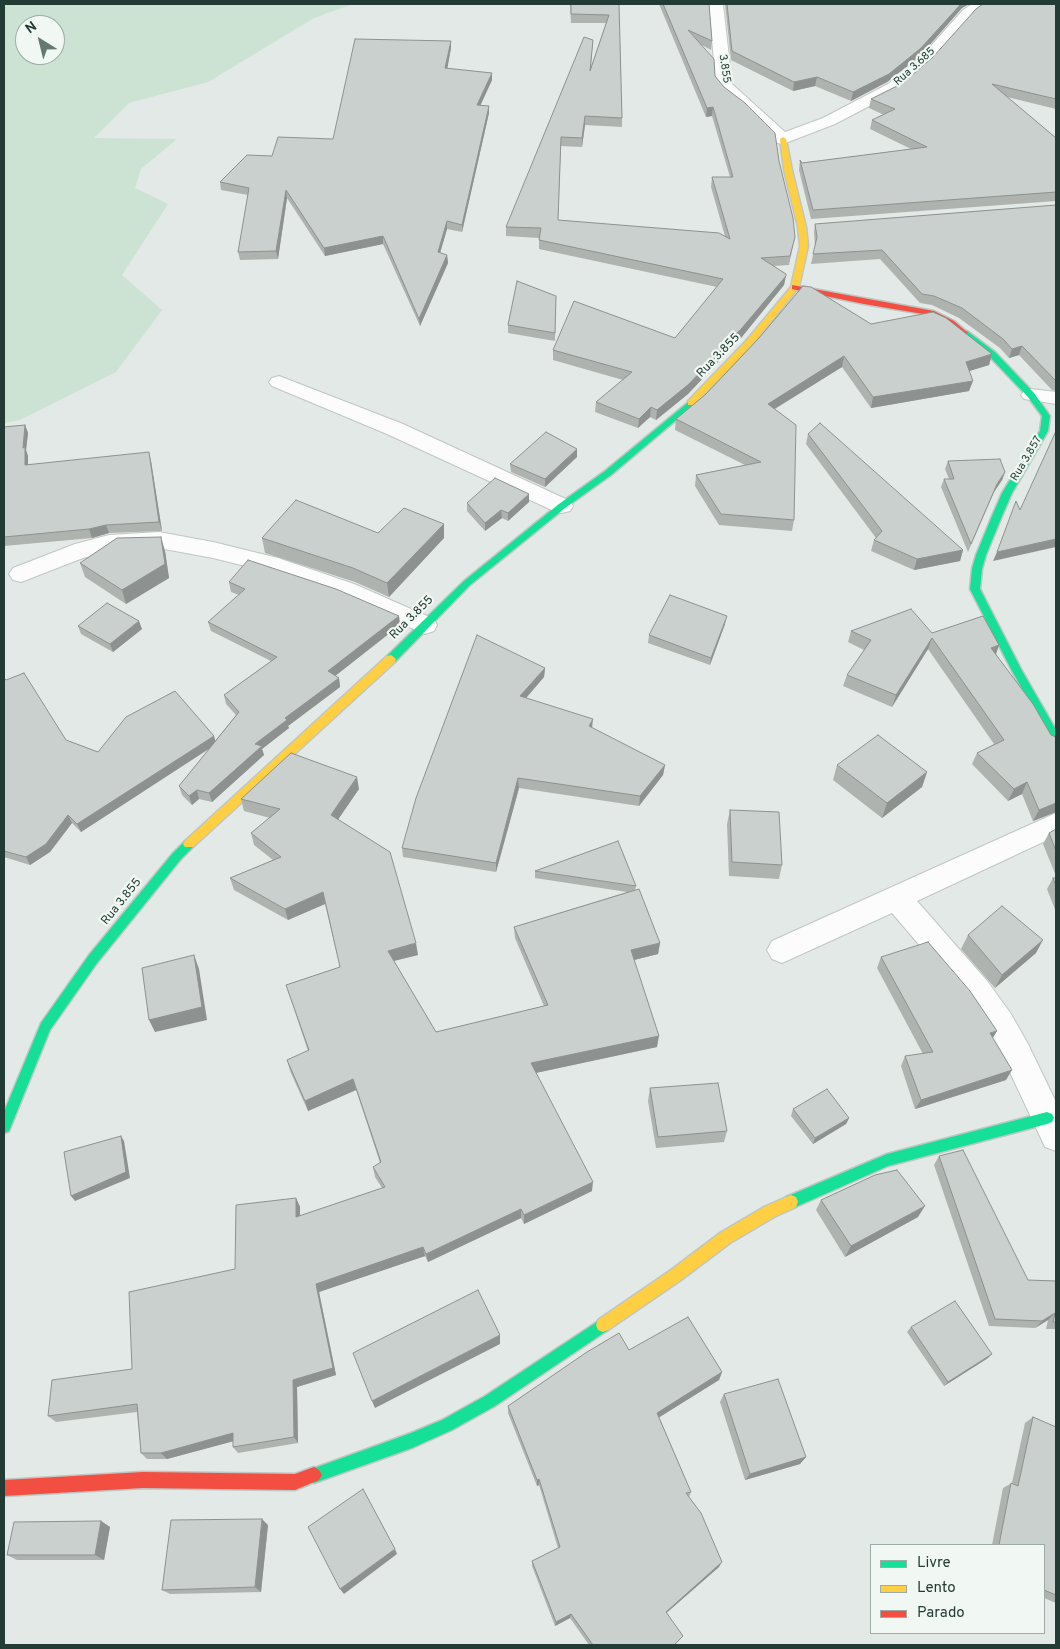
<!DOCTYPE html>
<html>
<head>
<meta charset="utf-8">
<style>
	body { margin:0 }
	#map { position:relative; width:1060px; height:1649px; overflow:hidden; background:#e3e9e6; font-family:Overpass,sans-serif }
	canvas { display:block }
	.frame { position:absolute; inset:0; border:5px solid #223b34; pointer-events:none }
	.legend { position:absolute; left:870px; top:1544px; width:175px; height:90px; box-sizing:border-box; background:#f1f8f4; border:1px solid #9eaca7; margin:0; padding:6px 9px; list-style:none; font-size:15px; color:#223b34 }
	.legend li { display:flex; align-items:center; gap:10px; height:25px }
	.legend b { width:25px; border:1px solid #9eaca7 }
	.north { position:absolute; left:15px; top:15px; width:50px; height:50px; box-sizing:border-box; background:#f1f8f4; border:1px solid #9eaca7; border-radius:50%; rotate:324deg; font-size:14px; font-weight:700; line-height:20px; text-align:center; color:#223b34 }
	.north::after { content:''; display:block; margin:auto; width:18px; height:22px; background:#667872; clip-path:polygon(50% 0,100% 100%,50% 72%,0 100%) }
</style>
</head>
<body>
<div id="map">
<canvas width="1060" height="1649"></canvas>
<div class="frame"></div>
<ul class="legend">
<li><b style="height:6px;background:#16e098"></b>Livre</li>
<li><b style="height:6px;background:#ffcf43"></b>Lento</li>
<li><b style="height:6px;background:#f24e42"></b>Parado</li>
</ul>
<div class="north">N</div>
</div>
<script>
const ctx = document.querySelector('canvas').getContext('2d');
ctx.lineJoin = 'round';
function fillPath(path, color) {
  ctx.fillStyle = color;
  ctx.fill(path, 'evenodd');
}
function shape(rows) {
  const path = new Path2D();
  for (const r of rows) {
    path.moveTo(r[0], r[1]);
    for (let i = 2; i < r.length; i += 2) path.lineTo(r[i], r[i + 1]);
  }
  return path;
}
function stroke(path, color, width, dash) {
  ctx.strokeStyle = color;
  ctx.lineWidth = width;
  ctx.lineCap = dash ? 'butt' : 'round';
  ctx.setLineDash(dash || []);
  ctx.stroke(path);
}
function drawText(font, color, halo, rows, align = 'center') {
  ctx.font = font + ' Overpass,sans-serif';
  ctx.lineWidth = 4.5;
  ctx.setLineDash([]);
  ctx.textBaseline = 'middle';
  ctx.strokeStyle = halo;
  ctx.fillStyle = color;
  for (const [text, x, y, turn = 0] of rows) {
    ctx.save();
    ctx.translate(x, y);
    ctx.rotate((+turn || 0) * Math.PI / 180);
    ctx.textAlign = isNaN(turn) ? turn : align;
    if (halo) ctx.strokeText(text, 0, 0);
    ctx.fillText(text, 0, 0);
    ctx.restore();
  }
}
const green = shape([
	[4,4,353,4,314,18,208,82,129,103,94,138,177,139,141,169,135,188,168,204,122,275,162,310,116,372,20,420,4,423],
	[25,25,55,25,55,55,25,55]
]);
const street = shape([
	[709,4,723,4,732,84,785,132,823,118,888,84,920,58,963,10,972,4,989,4,973,16,930,64,900,90,835,124,783,144,777,143,745,111,724,95,716,85,709,4],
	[279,376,403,424,570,501,573,506,570,511,562,513,554,511,387,434,272,386,269,382,272,378,279,376],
	[1031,389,1056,392,1056,404,1024,399,1021,395,1024,391,1031,389],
	[159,532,213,542,278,558,354,584,434,619,437,625,434,631,425,634,338,596,265,571,213,558,159,548,109,551,83,558,21,582,13,580,9,574,13,568,75,544,109,535,159,532],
	[1056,813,1056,836,917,901,988,982,1011,1014,1028,1044,1056,1102,1056,1151,1045,1147,1006,1064,989,1034,966,1000,892,913,782,963,772,959,767,950,772,941,1056,813]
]);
const fast = shape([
	[961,331,967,331,995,352,1034,393,1050,416,1048,431,1012,493,1002,516,986,555,982,569,980,589,1021,669,1056,730,1056,743,1052,742,1011,669,970,589,972,569,976,555,992,516,1002,493,1040,431,1042,416,1028,397,989,356,961,335,961,331],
	[691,400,695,403,694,405,611,475,565,508,470,585,395,662,387,662,386,659,387,656,464,581,559,504,605,471,691,400],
	[189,839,193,841,195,844,193,847,181,859,97,963,50,1030,9,1131,4,1133,4,1112,41,1023,89,955,173,853,185,841,189,839],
	[1047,1112,1052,1114,1054,1118,1052,1122,1047,1124,888,1166,791,1209,786,1207,784,1202,786,1197,887,1154,1047,1112],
	[603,1318,608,1320,610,1325,608,1330,495,1406,452,1430,412,1448,314,1483,309,1480,306,1475,309,1470,411,1433,442,1420,485,1396,603,1318]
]);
const slow = shape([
	[783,137,786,139,792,170,806,227,808,246,799,287,752,345,694,405,688,405,688,401,746,341,791,287,800,246,798,227,784,170,780,139,783,137],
	[391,655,396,659,395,662,193,847,185,847,183,844,185,841,387,656,391,655],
	[791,1195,796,1197,798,1202,796,1207,774,1217,730,1243,681,1280,608,1330,603,1332,598,1330,596,1325,598,1320,671,1270,720,1233,764,1207,791,1195]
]);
const jam = shape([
	[792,285,934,311,954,321,968,333,961,335,948,325,929,315,864,304,792,289,792,285],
	[314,1467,319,1470,322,1475,319,1480,295,1490,143,1488,4,1496,4,1480,143,1472,295,1474,314,1467]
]);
const wall = shape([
	[570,4,619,4,622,118,622,127,585,125,582,147,561,146,558,220,725,236,711,187,712,177,730,177,712,116,706,117,659,4,709,4,712,41,711,50,702,45,715,76,779,161,795,237,789,265,774,266,786,274,784,285,741,338,688,394,656,420,650,417,638,428,595,412,596,402,623,380,553,360,553,350,675,338,717,287,539,249,539,238,506,236,506,227,593,40,591,67,606,23,571,23],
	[725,4,969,4,962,8,919,57,887,82,851,101,815,86,793,91,731,60],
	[1056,4,1056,109,1007,97,1056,138,1056,201,811,219,799,170,800,160,802,163,911,149,870,129,872,120,884,115,869,108,871,99,903,83,933,57],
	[451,41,451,48,447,68,492,80,480,105,489,113,462,232,447,229,440,253,447,255,448,263,420,326,383,244,325,256,287,198,278,259,240,260,238,252,248,195,221,190,220,182,272,156,333,139],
	[1056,205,1056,391,1052,390,1019,355,1009,358,1000,348,959,318,932,305,920,303,880,259,811,264,815,246,814,233,815,224],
	[556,296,555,341,508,333,508,325],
	[871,324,992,354,989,365,969,371,969,391,871,408,842,367,775,409,794,520,792,531,719,525,695,486,696,475,745,465,675,430,676,419],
	[25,425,28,433,26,450,28,456,28,465,151,461,162,531,109,533,92,538,4,546,4,427],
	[808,434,963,550,960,561,914,570,871,551,874,540,876,538,806,444],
	[577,457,545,487,511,472,510,464],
	[948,461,1005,472,1002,480,994,492,968,552,941,487,944,479,949,479,945,469],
	[529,502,508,521,502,518,485,531,467,511,467,503],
	[444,524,444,538,389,597,355,582,265,553,262,538,378,533],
	[165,551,169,578,126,604,85,577,80,563],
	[229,582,399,616,400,625,335,676,339,678,340,687,288,726,289,728,262,749,264,755,212,802,199,799,192,805,182,795,179,786,209,749,81,832,72,823,50,852,30,865,4,857,4,678,66,740,98,752,214,736,215,741,236,715,226,704,224,695,271,661,211,631,208,622,239,595,231,592],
	[725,624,710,665,648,643,649,635],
	[78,626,142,629,113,652,81,634],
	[851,631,932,633,999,645,996,654,1051,735,1056,737,1056,812,1033,821,1022,794,1008,801,972,764,977,753,994,744,928,649,892,707,843,686,847,675,864,650,848,642],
	[545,668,544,677,526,698,592,728,665,765,663,775,639,806,519,788,496,872,403,857,402,848],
	[837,765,927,772,922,787,882,818,833,780],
	[359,789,338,819,418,955,394,961,436,1032,544,1006,515,938,514,927,627,892,535,878,535,871,636,886,635,890,660,943,658,954,634,960,657,1047,535,1073,592,1191,524,1224,521,1218,428,1262,425,1256,319,1292,336,1375,297,1387,298,1443,238,1453,233,1447,233,1441,167,1459,147,1459,141,1453,137,1412,56,1422,48,1416,132,1369,235,1269,296,1198,300,1207,300,1216,382,1188,375,1177,373,1167,380,1163,356,1090,308,1111,290,1071,287,1060,308,1051,286,985,340,967,325,904,288,920,234,890,230,878,273,860,254,845,251,833,270,818,244,811,241,799],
	[730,810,782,865,779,879,729,876,727,824],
	[1056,829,1056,876,1043,844,1049,833],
	[1053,878,1056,878,1056,912,1047,889],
	[968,935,1036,953,995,988,961,949],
	[881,957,993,1038,1006,1080,915,1109,901,1066,905,1056,923,1054,877,968],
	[650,1088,727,1131,724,1142,656,1148,648,1101],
	[793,1109,849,1118,846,1124,813,1144,791,1116],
	[939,1156,1028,1280,1056,1281,1056,1329,1046,1329,1048,1320,1035,1328,989,1326,934,1165],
	[821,1200,918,1217,845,1257,816,1210],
	[911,1327,988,1358,944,1386,907,1332],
	[629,1350,722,1372,719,1380,659,1417,691,1492,689,1497,719,1567,666,1613,683,1636,675,1645,589,1645,570,1618,555,1626,532,1566,532,1561,558,1548,539,1485,537,1486,508,1413,508,1406],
	[724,1394,806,1457,800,1464,745,1480,720,1402],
	[1033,1417,1056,1427,1056,1603,1044,1598,1044,1545,992,1545,1003,1488,1012,1483,1025,1423],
	[101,1521,110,1527,104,1560,17,1560,7,1555],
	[268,1525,261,1592,170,1594,162,1590]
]);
const shadedWall = shape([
	[961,4,969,4,962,8,919,57,887,82,851,101,853,92],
	[451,41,451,48,446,76,445,68],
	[492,73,492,80,477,113,477,105],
	[817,77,815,86,793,91,794,82],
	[489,106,489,113,462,232,462,225],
	[713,107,712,116,706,117,707,108],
	[585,116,585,125,582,147,582,138],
	[286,190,287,198,278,259,276,251],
	[447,221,447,229,438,260,438,252],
	[383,236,383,244,325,256,324,248],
	[447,255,448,263,420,326,419,319],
	[786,276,784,285,741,338,688,394,656,420,657,410],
	[1022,346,1019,355,1009,358,1012,349],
	[992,354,989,365,963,373,966,362],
	[844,356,842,367,766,414,768,404],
	[973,381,969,391,871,408,873,397],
	[651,407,650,417,638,428,639,419],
	[25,425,28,433,26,450,28,456,28,474,25,465,23,448],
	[577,449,577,457,545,487,545,479],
	[149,452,151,461,162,531,159,522],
	[1005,472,1002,480,994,492,968,552,997,484],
	[529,494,529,502,508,521,508,513],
	[501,510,502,518,485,531,485,523],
	[444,524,444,538,389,597,387,583],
	[106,525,109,533,92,538,89,529],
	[161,537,165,551,169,578,126,604,122,590],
	[1056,539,1056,547,993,561,997,552],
	[963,550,960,561,914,570,917,559],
	[399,616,400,625,330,680,328,671],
	[727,616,725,624,710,665,711,658],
	[139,621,142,629,113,652,110,644],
	[932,638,928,649,892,707,896,695],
	[999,645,995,657,991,648],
	[545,668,544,677,520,705,520,696],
	[339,678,340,687,288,726,289,728,262,749,264,755,212,802,209,793,255,744,285,718],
	[593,719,592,729,589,726],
	[214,736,216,744,81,832,77,824],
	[665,765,663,775,639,806,640,796],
	[927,772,922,787,882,818,887,803],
	[357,777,359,789,333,827,331,815],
	[518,778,519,788,496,872,496,863],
	[1027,782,1022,794,1008,801,1014,789],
	[197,790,199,799,192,805,189,796],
	[1056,803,1056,812,1033,821,1039,810],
	[68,815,72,823,50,852,30,865,26,857],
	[323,892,325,904,288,920,285,909],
	[1043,940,1036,953,995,988,1002,975],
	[416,943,418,955,389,962,388,951],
	[660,943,658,954,630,961,631,950],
	[194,955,199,969,207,1020,155,1032,149,1020],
	[997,1031,991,1041,990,1033],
	[659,1036,657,1047,531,1074,531,1063],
	[1012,1070,1006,1080,915,1109,921,1100],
	[353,1079,356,1090,308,1111,305,1101],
	[849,1118,846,1124,813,1144,815,1138],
	[121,1136,124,1141,130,1178,75,1201,71,1196],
	[593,1182,592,1191,524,1224,524,1215],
	[296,1198,300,1207,300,1226,296,1217],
	[925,1206,918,1217,845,1257,851,1246],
	[521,1209,521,1218,428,1262,426,1254],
	[423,1247,425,1256,319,1292,336,1375,297,1387,298,1443,294,1437,293,1380,316,1284],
	[1055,1313,1048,1320,1035,1328,1042,1321],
	[500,1335,500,1344,375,1408,372,1401],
	[992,1354,988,1358,944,1386,948,1382],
	[722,1372,719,1380,655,1420,657,1413],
	[233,1433,238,1440,167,1459,161,1453],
	[806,1457,800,1464,745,1480,750,1474],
	[539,1479,539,1485,537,1486,537,1480],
	[262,1519,268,1525,261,1592,255,1587],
	[101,1521,110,1527,104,1560,95,1555],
	[395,1549,397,1554,344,1594,340,1589],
	[722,1562,719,1567,663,1616,666,1612],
	[571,1614,570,1618,555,1626,556,1622]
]);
const building = shape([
	[571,4,619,4,622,118,585,116,582,138,561,137,558,220,719,233,730,239,712,177,733,177,713,107,707,108,663,4,709,4,712,41,688,30,714,59,715,76,724,87,745,103,775,133,779,161,793,218,795,237,790,256,761,258,786,274,786,276,742,328,689,384,657,410,651,407,639,419,596,402,632,372,553,350,574,301,675,338,723,279,539,240,541,228,506,227,584,37,593,40,590,71,609,15,571,14,571,4],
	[727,4,961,4,921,48,889,74,853,92,817,77,794,82,732,51,727,4],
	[983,4,1056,4,1056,99,992,84,1056,138,1056,192,813,210,800,160,802,163,927,147,872,120,895,109,871,99,903,83,933,57,976,9,983,4],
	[355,39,451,41,445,68,492,73,477,105,489,106,462,225,447,221,438,252,447,255,419,319,383,236,324,248,286,190,276,251,238,252,249,188,220,182,247,155,272,156,278,137,333,139,355,39],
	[1056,205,1056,380,1055,380,1022,346,1012,349,1003,339,962,308,934,296,922,294,882,250,813,254,817,237,815,224,1056,205],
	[517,281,556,296,555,333,508,325,517,281],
	[803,286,811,287,871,324,933,312,946,318,992,354,966,362,973,381,873,397,844,356,768,404,796,425,794,520,721,514,696,475,761,462,676,419,706,394,759,338,803,286],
	[820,423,963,550,917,559,874,540,882,531,808,434,820,423],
	[25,425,23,448,25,447,25,465,149,452,159,522,106,525,89,529,4,537,4,427,25,425],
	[1056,431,1056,539,997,552,1016,501,1020,510,1056,431],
	[546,432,577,449,545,479,510,464,546,432],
	[1000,459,1005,472,997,484,971,544,944,479,954,479,948,461,1000,459],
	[495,478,529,494,508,513,501,510,485,523,467,503,495,478],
	[296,500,378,533,404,508,444,524,387,583,353,568,262,538,296,500],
	[161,537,165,564,122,590,80,563,117,538,161,537],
	[248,560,336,589,399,616,328,671,339,678,285,718,287,720,255,744,262,746,209,793,197,790,189,796,179,786,239,712,224,695,277,657,208,622,245,589,229,582,248,560],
	[670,595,727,616,711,658,649,635,670,595],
	[107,603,139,621,110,644,78,626,107,603],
	[911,609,932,633,983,616,999,645,991,648,1033,704,1051,735,1056,737,1056,803,1039,810,1027,782,1014,789,977,753,1004,740,932,638,896,695,847,675,871,640,851,631,911,609],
	[477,635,545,668,520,696,593,719,589,726,665,765,640,796,518,778,496,863,402,848,416,798,477,635],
	[24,673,66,740,98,752,126,717,175,691,214,736,77,824,68,815,46,844,26,857,4,851,4,678,6,680,24,673],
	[878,735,927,772,887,803,837,765,878,735],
	[291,753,357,777,331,815,390,852,416,943,388,951,436,1032,548,1005,514,927,639,889,660,943,631,950,659,1036,531,1063,593,1182,524,1215,521,1209,426,1254,423,1247,316,1284,333,1368,293,1380,294,1437,233,1447,233,1433,161,1453,141,1453,137,1404,48,1416,52,1380,132,1369,129,1292,235,1269,236,1205,296,1198,296,1217,385,1187,373,1167,381,1162,353,1079,305,1101,287,1060,309,1050,286,985,340,967,323,892,285,909,230,878,281,857,251,833,280,809,241,799,291,753],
	[730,810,779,812,782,865,732,862,730,810],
	[1056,829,1056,851,1049,833,1056,829],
	[618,841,636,886,535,871,618,841],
	[1053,878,1056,878,1056,886,1053,878],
	[1002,906,1043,940,1002,975,968,935,1002,906],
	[928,942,970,991,993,1025,997,1031,990,1033,1012,1070,921,1100,905,1056,933,1052,881,957,928,942],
	[194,955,202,1007,149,1020,142,968,194,955],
	[718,1083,727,1131,658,1137,650,1088,718,1083],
	[827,1089,849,1118,815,1138,793,1109,827,1089],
	[121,1136,126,1172,71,1196,64,1152,121,1136],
	[963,1150,1028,1280,1056,1281,1056,1322,1053,1322,1055,1313,1042,1321,995,1319,939,1156,963,1150],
	[897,1170,925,1206,851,1246,821,1200,875,1175,897,1170],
	[478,1290,500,1335,372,1401,353,1353,478,1290],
	[955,1301,992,1354,948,1382,911,1327,955,1301],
	[688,1317,722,1372,657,1413,691,1492,686,1493,701,1513,722,1562,666,1612,683,1636,674,1645,593,1645,571,1614,556,1622,532,1561,560,1547,539,1479,537,1480,508,1406,587,1352,619,1333,629,1350,688,1317],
	[778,1379,806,1457,750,1474,724,1394,778,1379],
	[1033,1417,1056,1427,1056,1595,1044,1590,1044,1545,999,1545,1011,1483,1018,1486,1033,1417],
	[363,1489,395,1549,340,1589,308,1527,363,1489],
	[262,1519,255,1587,162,1590,171,1520,262,1519],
	[101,1521,95,1555,7,1555,14,1522,101,1521]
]);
const farStreetnames = [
	["Rua 3.685",915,67,-42],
	["3.855",724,69,81],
	["Rua 3.857",1027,459,-59]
];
const streetNames = [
	["Rua 3.855",719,356,-46],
	["Rua 3.855",412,618,-45],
	["Rua 3.855",122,902,-51]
];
fillPath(green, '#cce2d3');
stroke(street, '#c0c6c3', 2);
stroke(fast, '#bfc6c3', 3);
stroke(slow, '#bfc6c3', 3);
stroke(jam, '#bfc6c3', 3);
fillPath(street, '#fbfcfb');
fillPath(fast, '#16e098');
fillPath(slow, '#ffcf43');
fillPath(jam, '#f24e42');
fillPath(wall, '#aeb3b0');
fillPath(shadedWall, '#8d9290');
fillPath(building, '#cad0cd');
stroke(building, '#8d9290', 1);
drawText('11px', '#223b34', '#f1f8f4', farStreetnames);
drawText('12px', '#223b34', '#f1f8f4', streetNames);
</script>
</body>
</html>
